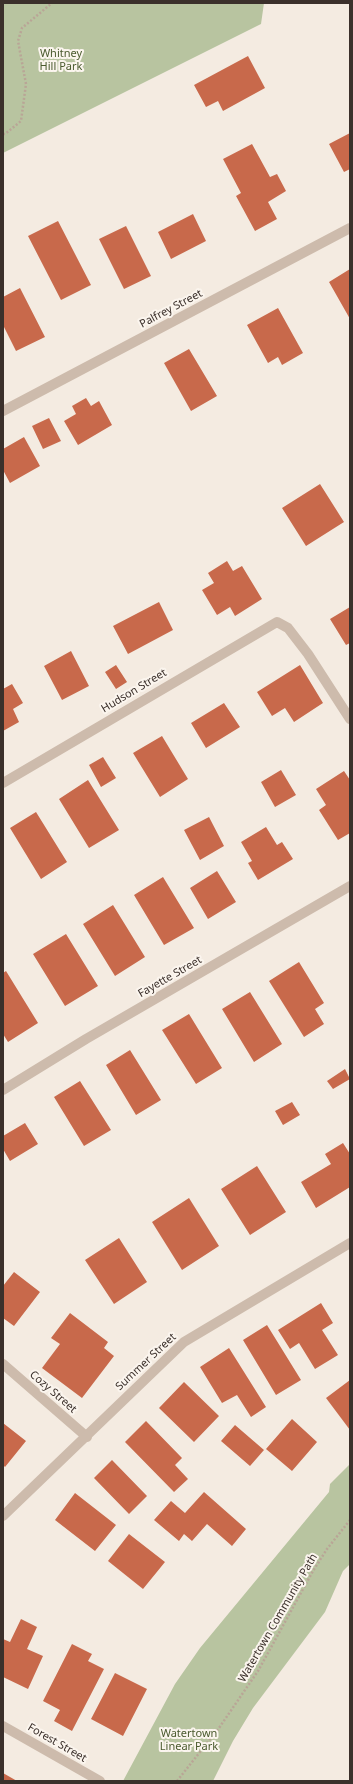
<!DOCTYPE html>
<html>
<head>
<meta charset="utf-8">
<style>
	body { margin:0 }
	#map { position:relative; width:353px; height:1784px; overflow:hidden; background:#f4ebe1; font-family:"Noto Sans",sans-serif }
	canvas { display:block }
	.frame { position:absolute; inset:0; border:4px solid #3b302b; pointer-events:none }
</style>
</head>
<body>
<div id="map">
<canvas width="353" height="1784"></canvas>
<div class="frame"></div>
</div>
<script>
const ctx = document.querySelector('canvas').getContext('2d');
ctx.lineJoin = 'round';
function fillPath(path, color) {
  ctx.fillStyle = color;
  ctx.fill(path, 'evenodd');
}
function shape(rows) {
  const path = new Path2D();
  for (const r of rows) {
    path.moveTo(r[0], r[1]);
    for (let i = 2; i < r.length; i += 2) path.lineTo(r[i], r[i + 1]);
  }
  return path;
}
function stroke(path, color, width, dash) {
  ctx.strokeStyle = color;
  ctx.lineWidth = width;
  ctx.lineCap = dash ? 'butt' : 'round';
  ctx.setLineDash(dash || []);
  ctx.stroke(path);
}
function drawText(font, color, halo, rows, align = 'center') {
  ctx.font = font + ' "Noto Sans",sans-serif';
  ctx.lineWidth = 4;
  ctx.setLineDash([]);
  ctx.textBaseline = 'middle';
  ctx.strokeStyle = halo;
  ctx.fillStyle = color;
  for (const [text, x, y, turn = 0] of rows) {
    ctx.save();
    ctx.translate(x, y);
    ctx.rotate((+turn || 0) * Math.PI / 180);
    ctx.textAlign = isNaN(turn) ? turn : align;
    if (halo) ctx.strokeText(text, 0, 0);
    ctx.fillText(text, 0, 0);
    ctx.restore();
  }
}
const green = shape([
	[3,3,264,3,261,24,3,153],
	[350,1464,350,1564,343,1571,325,1612,253,1708,233,1741,213,1781,123,1781,175,1684,200,1648,329,1492,330,1484]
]);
const building = shape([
	[248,56,265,88,223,111,218,101,206,107,194,85],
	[350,133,350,169,344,172,329,144],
	[252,144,270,177,277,174,286,191,268,202,277,219,255,231,236,196,241,193,223,159],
	[193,214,206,241,171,259,158,232],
	[58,221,91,285,61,300,28,236],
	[126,226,151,276,124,289,99,239],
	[350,269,350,319,329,282],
	[20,288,45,337,16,351,3,325,3,297],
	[278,308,303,353,282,365,278,357,268,363,247,325],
	[189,349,217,396,191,411,164,363],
	[86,398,91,406,99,401,112,425,78,445,64,421,76,414,72,406],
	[49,418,61,441,43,449,32,426],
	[24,437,40,466,10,483,3,470,3,449],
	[320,484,344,522,306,546,282,508],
	[227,561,233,571,242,566,262,599,235,616,230,607,217,615,202,590,214,583,208,573],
	[159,602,173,630,128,654,113,626],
	[350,607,350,643,346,645,330,619],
	[71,651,89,686,62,700,44,666],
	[116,665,127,682,116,689,105,672],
	[300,665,323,703,294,722,285,708,272,716,257,692],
	[12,684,23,703,13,709,19,722,3,731,3,689],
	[224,703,240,727,206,748,191,723],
	[162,736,188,779,160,797,133,753],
	[103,757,116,778,101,787,89,765],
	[281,770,296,795,275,807,261,782],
	[344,771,350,780,350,833,338,840,319,810,326,805,316,789],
	[88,780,119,830,89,848,59,799],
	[36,812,67,862,41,879,10,828],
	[209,817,224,846,200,860,184,830],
	[266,827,277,845,282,842,293,859,258,880,248,863,252,861,241,842],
	[217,871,236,902,208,919,190,888],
	[163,877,194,928,164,945,134,895],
	[113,905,145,957,115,976,83,924],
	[66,934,98,986,65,1006,33,954],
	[299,962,324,1003,315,1009,324,1024,304,1037,269,981],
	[6,971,38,1023,8,1042,3,1034,3,973],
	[250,992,282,1044,254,1062,222,1009],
	[189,1014,222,1068,196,1084,162,1030],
	[130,1050,161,1100,136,1115,106,1065],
	[345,1069,350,1079,333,1089,327,1081],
	[80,1081,111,1130,84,1146,54,1097],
	[292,1102,300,1115,283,1125,275,1111],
	[25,1123,38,1144,10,1161,3,1149,3,1136],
	[343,1143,350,1154,350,1187,316,1208,301,1182,331,1164,325,1154],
	[257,1166,286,1212,250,1235,221,1189],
	[189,1198,219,1246,182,1270,152,1222],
	[119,1238,147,1282,114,1304,85,1260],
	[14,1272,40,1292,14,1326,3,1318,3,1286],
	[321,1303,333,1323,322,1330,338,1355,315,1369,299,1343,290,1349,278,1330],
	[70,1313,108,1342,104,1348,114,1356,82,1398,42,1368,60,1344,51,1338],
	[267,1325,301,1380,276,1395,243,1340],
	[229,1348,266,1407,251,1417,237,1395,222,1403,200,1367],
	[350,1380,350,1430,326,1398],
	[184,1382,219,1416,194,1442,159,1408],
	[292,1419,317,1442,292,1471,266,1449],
	[146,1421,182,1458,175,1465,188,1479,174,1492,125,1442],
	[3,1423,26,1441,5,1467,3,1465],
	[235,1425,264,1450,250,1466,221,1441],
	[112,1460,147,1496,129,1514,94,1478],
	[204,1492,246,1529,232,1546,207,1524,192,1541,184,1534,179,1541,154,1520,171,1501,185,1513],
	[75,1493,116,1525,95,1551,55,1520],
	[129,1534,165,1562,143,1589,108,1561],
	[21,1619,37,1627,27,1649,43,1656,28,1689,3,1677,3,1639,10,1642],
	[72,1644,92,1654,88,1661,104,1669,72,1731,54,1721,60,1710,43,1701],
	[115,1673,147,1689,123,1736,91,1719],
	[3,1773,17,1781,3,1781]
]);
const path = shape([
	[3,134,5,134,21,121,26,84,18,41,22,28,52,3],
	[177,1781,219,1728,258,1671,313,1571,327,1549,350,1520]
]);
const minor = shape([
	[3,411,350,228],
	[3,783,277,622,288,628,308,654,350,719],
	[3,1090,86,1039,350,886],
	[3,1364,87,1437],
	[3,1726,100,1781]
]);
const tertiary = shape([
	[3,1516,184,1342,350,1243]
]);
const parkNames = [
	["Whitney",61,54],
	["Hill Park",61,67],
	["Watertown",189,1734],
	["Linear Park",189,1747]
];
const streetNames = [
	["Palfrey Street",171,309,-28],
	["Hudson Street",134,691,-31],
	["Fayette Street",170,977,-30],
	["Summer Street",146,1362,-43],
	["Cozy Street",53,1392,41],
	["Watertown Community Path",278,1618,-60],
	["Forest Street",57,1743,30]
];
fillPath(green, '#b8c4a0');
fillPath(building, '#c8694b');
stroke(path, '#b9a596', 2.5, [2, 2]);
stroke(minor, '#cdbbac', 10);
stroke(tertiary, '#cdbbac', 10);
drawText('11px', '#4a5a2e', '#fbf5ee', parkNames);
drawText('11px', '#3b302b', '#fbf5ee', streetNames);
</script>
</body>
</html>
